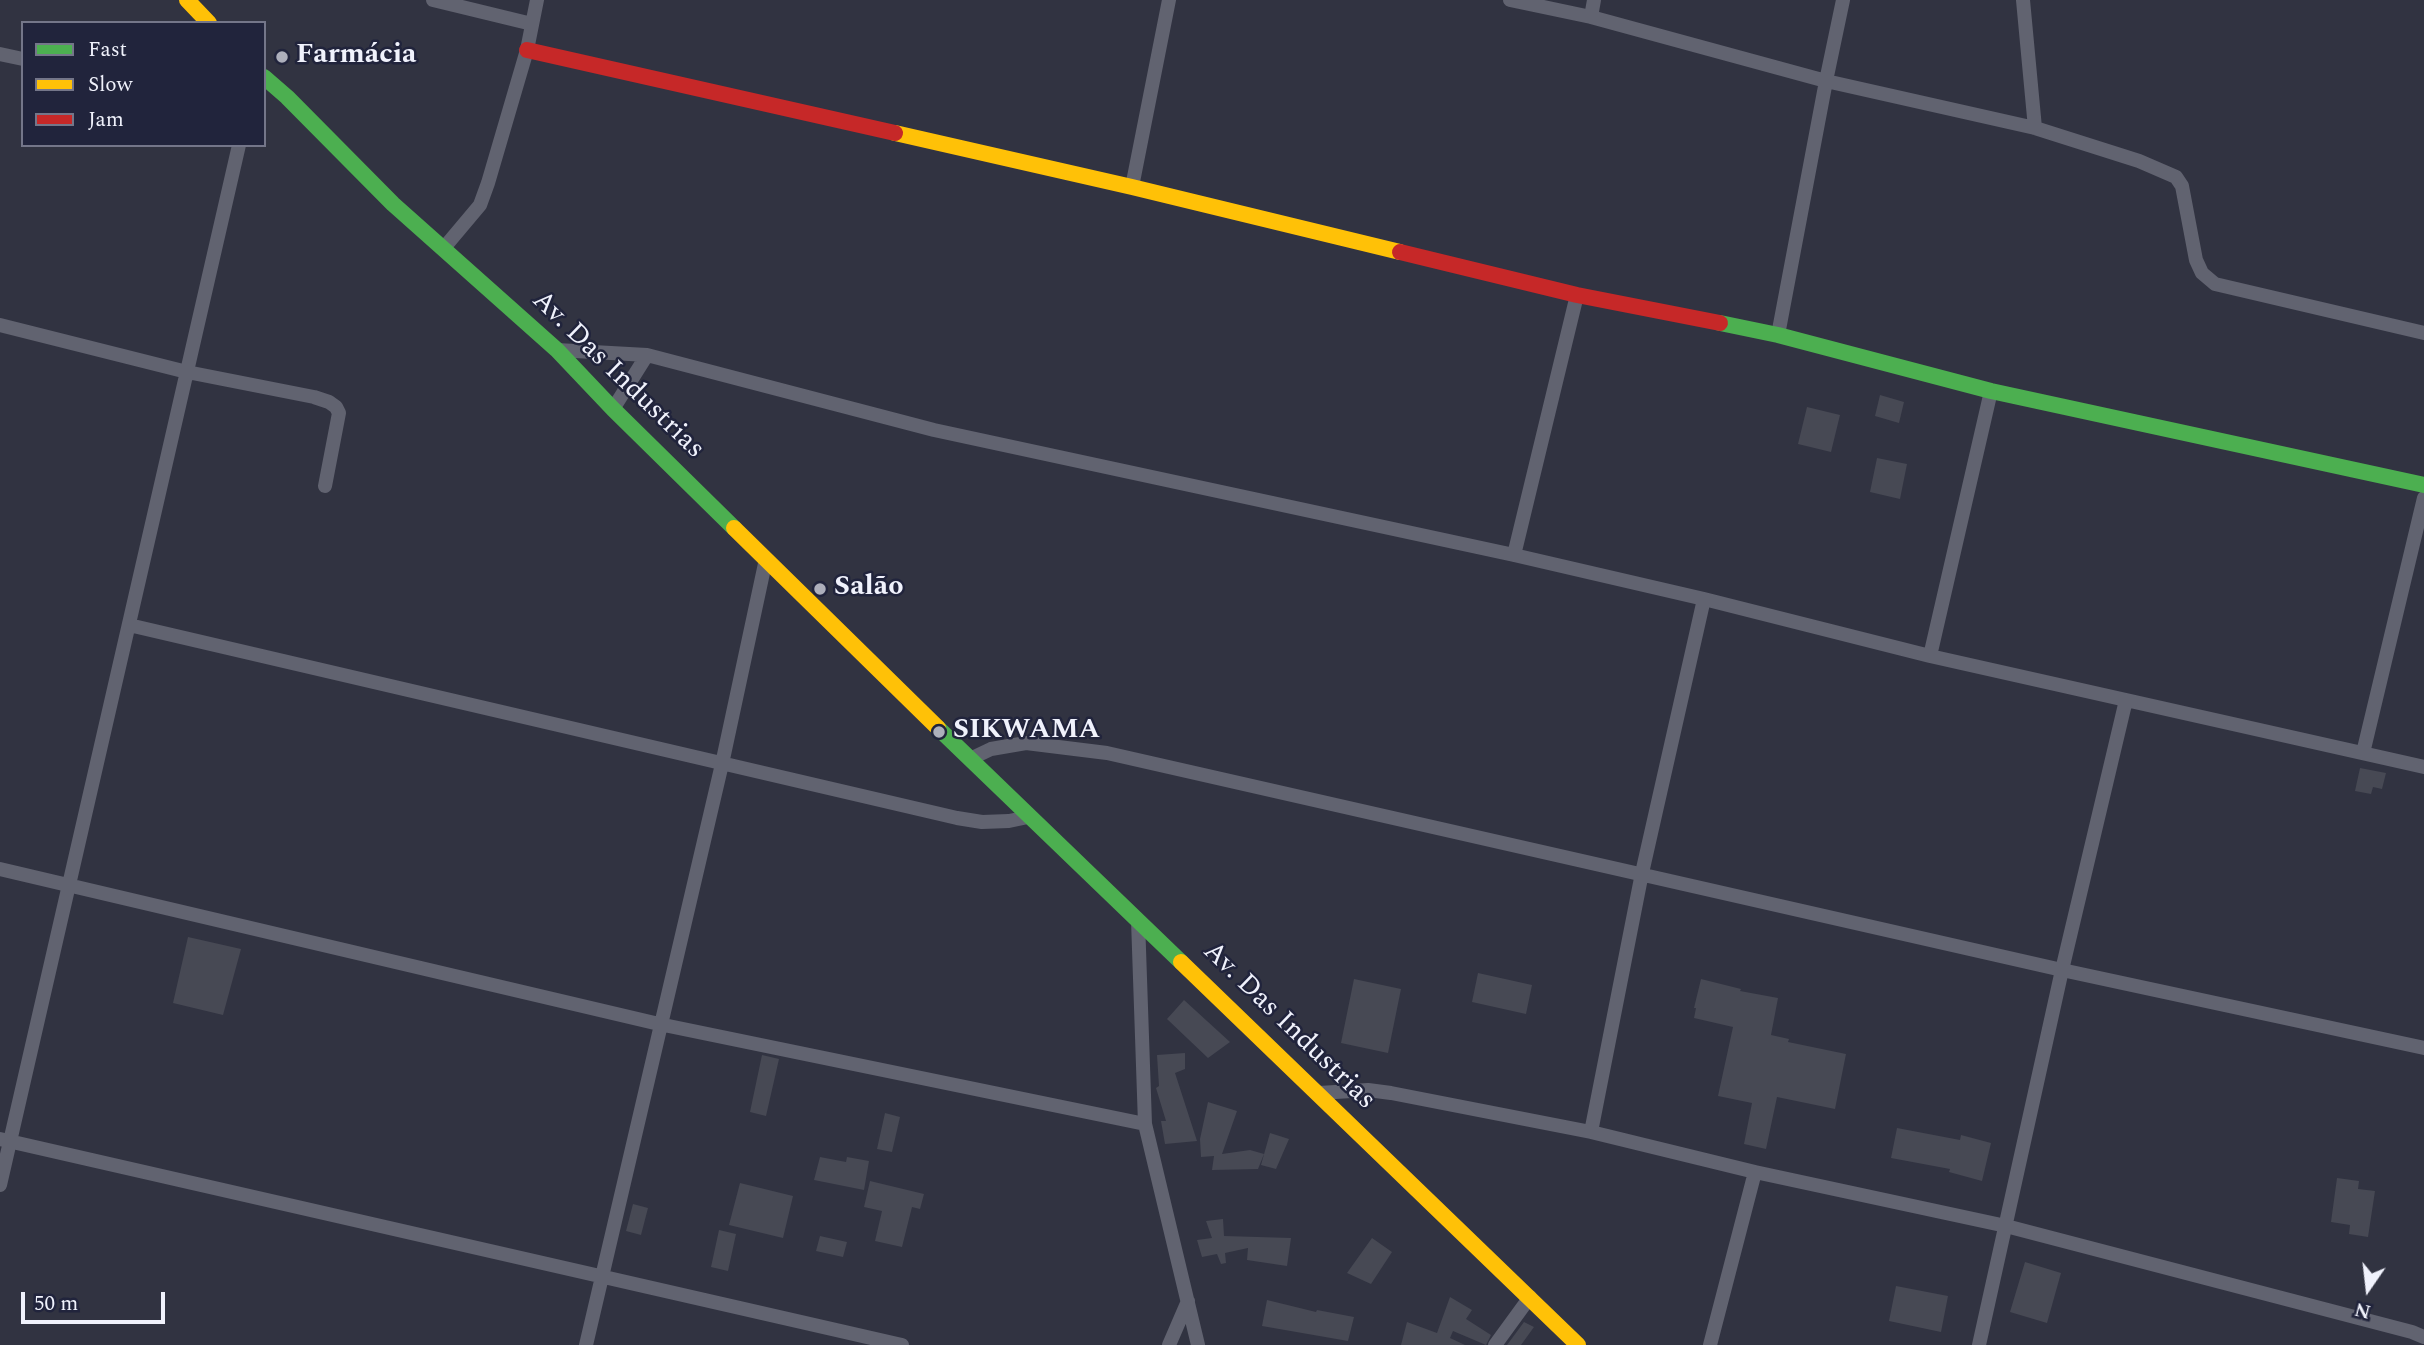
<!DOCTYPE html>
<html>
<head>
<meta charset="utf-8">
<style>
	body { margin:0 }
	#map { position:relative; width:2424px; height:1345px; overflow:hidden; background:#313341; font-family:Spectral,serif }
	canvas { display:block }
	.legend { position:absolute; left:21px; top:21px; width:245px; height:126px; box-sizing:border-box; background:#21243c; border:2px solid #747689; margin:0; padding:9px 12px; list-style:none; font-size:21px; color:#f0f2fc }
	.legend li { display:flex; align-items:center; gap:14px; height:35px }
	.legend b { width:35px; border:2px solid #747689 }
	.north { position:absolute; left:2333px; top:1254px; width:70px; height:70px; -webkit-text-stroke:5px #21243c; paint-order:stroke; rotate:194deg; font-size:19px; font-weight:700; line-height:28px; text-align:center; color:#f0f2fc }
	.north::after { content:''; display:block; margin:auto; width:24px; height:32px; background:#f0f2fc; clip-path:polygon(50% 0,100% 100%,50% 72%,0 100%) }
	.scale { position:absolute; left:21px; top:1292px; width:144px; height:32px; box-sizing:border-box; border:4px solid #f0f2fc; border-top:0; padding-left:9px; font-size:21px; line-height:24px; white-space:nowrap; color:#f0f2fc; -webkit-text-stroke:5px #21243c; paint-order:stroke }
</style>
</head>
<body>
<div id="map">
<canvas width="2424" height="1345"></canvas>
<ul class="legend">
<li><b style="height:9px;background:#4caf50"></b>Fast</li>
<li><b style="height:9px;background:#ffc107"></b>Slow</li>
<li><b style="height:9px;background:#c62828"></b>Jam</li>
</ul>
<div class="north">N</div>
<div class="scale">50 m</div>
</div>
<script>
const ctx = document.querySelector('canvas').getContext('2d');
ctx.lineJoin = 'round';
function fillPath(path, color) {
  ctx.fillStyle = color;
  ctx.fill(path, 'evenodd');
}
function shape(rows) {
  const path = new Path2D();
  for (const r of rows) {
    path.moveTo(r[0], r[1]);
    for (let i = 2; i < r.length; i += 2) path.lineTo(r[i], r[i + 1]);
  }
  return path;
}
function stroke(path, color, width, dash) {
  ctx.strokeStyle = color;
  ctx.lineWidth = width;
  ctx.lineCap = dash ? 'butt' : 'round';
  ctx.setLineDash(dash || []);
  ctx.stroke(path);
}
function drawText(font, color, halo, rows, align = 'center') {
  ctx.font = font + ' Spectral,serif';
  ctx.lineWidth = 5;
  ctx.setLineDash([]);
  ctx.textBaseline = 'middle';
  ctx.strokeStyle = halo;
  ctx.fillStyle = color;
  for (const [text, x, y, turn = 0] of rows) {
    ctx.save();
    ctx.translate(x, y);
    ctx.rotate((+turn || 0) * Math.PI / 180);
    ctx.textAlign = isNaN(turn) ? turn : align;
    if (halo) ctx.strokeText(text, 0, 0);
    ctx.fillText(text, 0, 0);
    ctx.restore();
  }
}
const building = shape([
	[1880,395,1904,402,1899,423,1875,416],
	[1807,407,1840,415,1831,452,1798,444],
	[1877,458,1907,464,1900,499,1870,492],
	[2360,768,2386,773,2382,789,2373,787,2371,794,2355,791],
	[188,937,241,949,223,1015,173,1003],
	[1478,973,1532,985,1526,1014,1472,1002],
	[1354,979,1401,989,1388,1053,1341,1043],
	[1701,979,1741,989,1740,991,1778,998,1771,1035,1789,1039,1788,1042,1846,1054,1835,1109,1777,1097,1766,1149,1744,1144,1752,1103,1718,1096,1733,1027,1694,1018,1696,1008,1694,1008],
	[1184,1000,1230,1042,1208,1058,1167,1019],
	[1185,1053,1185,1069,1175,1073,1197,1141,1165,1144,1161,1121,1166,1121,1156,1088,1159,1086,1157,1055],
	[762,1055,779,1059,766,1116,750,1112],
	[1208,1102,1237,1111,1222,1154,1250,1150,1264,1154,1258,1169,1212,1170,1214,1156,1201,1157,1200,1139],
	[885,1113,900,1117,892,1152,877,1149],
	[1897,1128,1960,1140,1961,1135,1991,1143,1982,1181,1949,1172,1950,1169,1891,1158],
	[1270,1133,1289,1139,1276,1169,1261,1165],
	[820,1157,846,1162,847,1157,869,1161,864,1190,814,1180],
	[2337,1178,2359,1181,2358,1189,2375,1191,2368,1237,2349,1234,2350,1225,2331,1222],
	[870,1181,924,1194,920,1209,912,1207,902,1247,875,1241,882,1211,864,1207],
	[740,1183,793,1196,783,1238,729,1225],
	[633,1204,648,1208,641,1235,626,1231],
	[1223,1219,1224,1236,1291,1238,1287,1266,1247,1260,1248,1248,1225,1253,1226,1263,1221,1264,1217,1254,1202,1257,1197,1240,1212,1238,1206,1221],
	[719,1230,736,1234,728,1271,711,1267],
	[820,1236,847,1242,843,1257,816,1251],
	[1372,1238,1392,1252,1371,1284,1347,1273],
	[2025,1262,2061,1273,2047,1323,2010,1312],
	[1896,1286,1948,1296,1941,1332,1889,1321],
	[1450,1297,1472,1310,1466,1319,1491,1335,1486,1345,1453,1331,1450,1338,1465,1345,1401,1345,1407,1322,1437,1333],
	[1267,1300,1316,1312,1317,1310,1354,1317,1348,1341,1262,1326],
	[1524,1322,1534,1327,1521,1345,1507,1345]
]);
const street = shape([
	[433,0,532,24],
	[1510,0,1591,17,1826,81,2035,128,2139,161,2176,177,2182,186,2196,260,2202,273,2215,284,2424,333],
	[2023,0,2035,128],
	[1591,17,1594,0],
	[0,54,23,59],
	[1132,187,1169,0],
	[443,249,480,205,488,183,527,50,537,0],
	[0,325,187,372,314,397,329,402,336,407,339,413,325,486],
	[1778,335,1826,81,1843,0],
	[557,350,647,355,934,430,1514,555,1704,599,1930,656,2424,767],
	[613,409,647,355],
	[1514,555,1577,295],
	[129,625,957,818,982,822,1009,821,1028,817],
	[1930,656,1991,391],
	[2363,753,2424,498],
	[970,759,991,749,1026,743,1107,753,2062,970,2424,1048],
	[0,869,659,1024,1145,1124],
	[1138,920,1145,1124,1198,1345],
	[1319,1093,1368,1090,1391,1093,1591,1132,1755,1172,2006,1226,2412,1332,2424,1337],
	[1591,1132,1642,873,1704,599],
	[0,1139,902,1345],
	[0,1185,239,145],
	[586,1345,722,764,766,559],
	[1169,1345,1188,1301],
	[1495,1345,1530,1297],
	[1710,1345,1755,1172],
	[1979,1345,2062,970,2126,700]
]);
const fast = shape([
	[264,77,287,97,393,204,557,350,613,409,734,528],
	[1720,323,1778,335,1991,391,2424,485],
	[938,728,1181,962]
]);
const slow = shape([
	[187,0,209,23],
	[895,133,1132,187,1400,252],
	[734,528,938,728],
	[1181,962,1578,1345]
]);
const jam = shape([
	[527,50,895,133],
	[1400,252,1577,295,1720,323]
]);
const markers = [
	[282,57,7,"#adafbb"],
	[820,589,7,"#adafbb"],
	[939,732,7,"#adafbb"]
];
const poiNames = [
	["Farmácia",296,57],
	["Salão",834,589],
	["SIKWAMA",953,732]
];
const streetNames = [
	["Av. Das Industrias",617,376,44],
	["Av. Das Industrias",1288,1027,44]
];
fillPath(building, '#474954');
stroke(street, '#616370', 14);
stroke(fast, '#4caf50', 16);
stroke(slow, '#ffc107', 16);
stroke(jam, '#c62828', 16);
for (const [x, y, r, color] of markers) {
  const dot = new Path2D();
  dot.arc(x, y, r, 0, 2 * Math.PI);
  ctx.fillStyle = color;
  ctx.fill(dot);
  stroke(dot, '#21243c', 2.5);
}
drawText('bold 28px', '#f0f2fc', '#21243c', poiNames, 'left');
drawText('28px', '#f0f2fc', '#21243c', streetNames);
</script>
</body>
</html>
